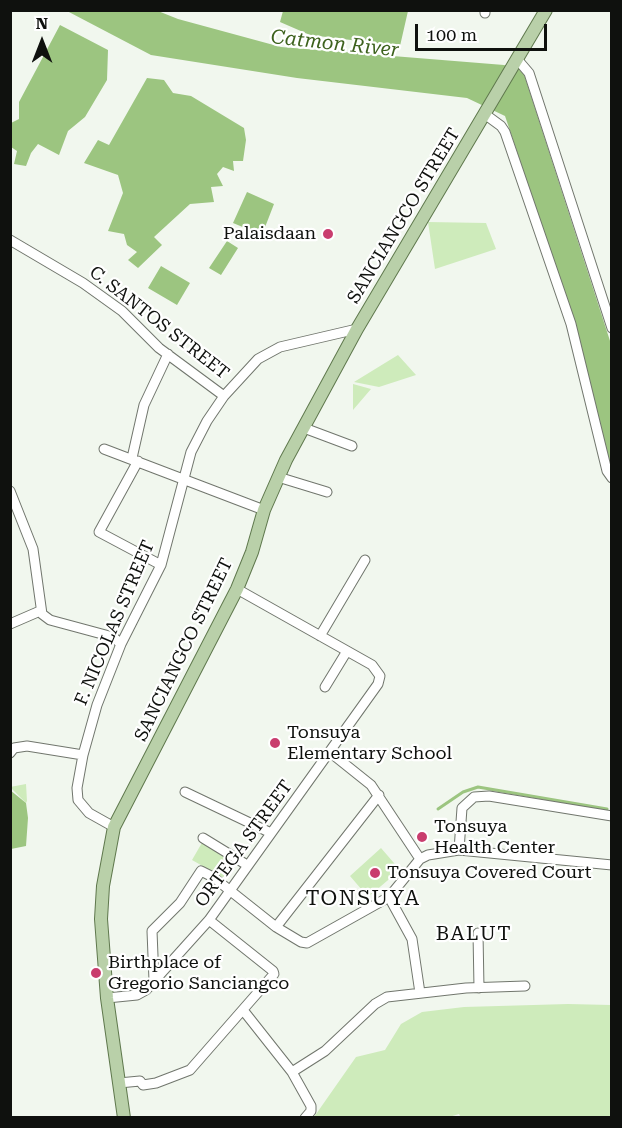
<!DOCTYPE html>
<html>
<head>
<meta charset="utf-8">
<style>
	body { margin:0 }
	#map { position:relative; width:622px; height:1128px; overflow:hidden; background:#f1f7ee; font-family:"Roboto Serif",serif }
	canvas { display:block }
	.frame { position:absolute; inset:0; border:12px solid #0f110e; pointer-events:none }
	.north { position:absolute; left:12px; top:12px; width:60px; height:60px; -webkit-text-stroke:4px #fff; paint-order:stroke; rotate:0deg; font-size:16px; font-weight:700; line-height:24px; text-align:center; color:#0f110e }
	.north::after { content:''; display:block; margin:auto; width:21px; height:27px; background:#0f110e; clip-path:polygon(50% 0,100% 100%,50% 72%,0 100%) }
	.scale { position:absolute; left:415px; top:24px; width:132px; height:27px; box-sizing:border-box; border:3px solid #0f110e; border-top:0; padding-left:8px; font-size:18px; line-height:21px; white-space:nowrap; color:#0f110e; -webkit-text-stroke:4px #fff; paint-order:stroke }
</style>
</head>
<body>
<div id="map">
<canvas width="622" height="1128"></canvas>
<div class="frame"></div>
<div class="north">N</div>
<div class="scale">100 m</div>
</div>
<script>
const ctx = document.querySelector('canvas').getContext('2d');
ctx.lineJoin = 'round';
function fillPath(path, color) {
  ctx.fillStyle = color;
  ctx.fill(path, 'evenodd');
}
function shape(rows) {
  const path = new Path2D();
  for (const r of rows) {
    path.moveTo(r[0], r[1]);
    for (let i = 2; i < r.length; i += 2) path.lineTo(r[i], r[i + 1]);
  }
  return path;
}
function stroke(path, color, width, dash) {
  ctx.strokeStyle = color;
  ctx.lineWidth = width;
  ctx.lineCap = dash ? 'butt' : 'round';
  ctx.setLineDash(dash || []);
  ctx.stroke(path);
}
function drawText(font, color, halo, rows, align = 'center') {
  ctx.font = font + ' "Roboto Serif",serif';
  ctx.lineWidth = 4.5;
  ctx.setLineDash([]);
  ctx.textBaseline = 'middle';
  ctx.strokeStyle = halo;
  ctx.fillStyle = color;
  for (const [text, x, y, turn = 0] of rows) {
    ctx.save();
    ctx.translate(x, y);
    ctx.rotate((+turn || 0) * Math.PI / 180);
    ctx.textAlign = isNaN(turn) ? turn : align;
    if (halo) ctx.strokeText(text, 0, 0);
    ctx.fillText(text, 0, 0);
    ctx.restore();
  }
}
const green = shape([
	[428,222,486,223,496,249,435,269],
	[398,355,416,375,379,387,354,382],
	[353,384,371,389,353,410],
	[26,784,27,801,26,803,10,787],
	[203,841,235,860,224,878,192,860],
	[381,848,400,870,368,897,350,876],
	[568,1004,611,1005,611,1117,461,1118,459,1114,446,1118,314,1117,356,1057,385,1050,401,1024,422,1012,464,1007]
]);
const water = shape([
	[67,11,158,11,178,19,281,47,504,65,523,71,611,344,611,472,572,315,505,116,467,98,297,78,151,55],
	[283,11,283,10,408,11,400,46,310,35,280,22],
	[60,25,108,50,107,80,85,117,68,131,59,155,38,144,31,153,26,166,14,164,17,151,11,147,11,123,19,119,19,102],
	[147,78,164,80,173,93,191,96,244,128,246,140,243,161,233,161,234,171,223,167,217,174,223,186,211,187,214,202,190,204,154,237,162,245,138,268,128,260,137,252,127,245,124,234,108,231,123,193,118,175,84,163,98,140,109,145],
	[247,192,274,204,262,235,233,223],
	[227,241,238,248,221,275,209,268],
	[161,266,190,283,177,305,148,288],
	[10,790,26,803,28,818,26,846,11,849]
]);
const stream = shape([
	[438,809,463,792,478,787,607,809]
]);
const minor = shape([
	[485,13,485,10],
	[517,59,529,73,612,328],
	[486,115,501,126,505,132,571,324,607,471,612,478],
	[10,240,83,283,122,311,159,348,224,396],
	[304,428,352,446],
	[104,449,264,510],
	[132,458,144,405,168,354],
	[138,461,99,532,161,565],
	[278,477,327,492],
	[10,491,33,549,42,614,50,620,113,637,121,644],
	[10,624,40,611],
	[320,636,365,560],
	[325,687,347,651],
	[10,753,14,748,27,746,83,755],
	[331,753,371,785,420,859],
	[185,792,271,833],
	[114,827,89,813,78,800,77,788,83,755,97,705,121,644,161,565,191,452,207,421,224,396,258,359,280,347,357,329],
	[203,838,247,865],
	[459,850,462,808,474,797,489,796,612,816],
	[389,897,412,939,420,993],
	[276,927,379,795],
	[478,933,479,988],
	[154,981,152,931,180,903,201,871,213,877,276,927,301,942,307,943,389,897,420,859,428,855,459,850,612,865],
	[107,998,137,995,146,990,209,920,378,684,380,676,372,665,237,589],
	[243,1010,292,1072,311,1106,311,1111,305,1118],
	[292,1072,325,1051,375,1004,387,997,466,988,525,986],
	[119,1083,140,1081,143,1085,156,1083,190,1070,274,974,273,971,209,920]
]);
const major = shape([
	[124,1118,107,998,101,919,103,886,114,827,237,589,252,552,264,510,286,460,357,329,546,10]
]);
const markers = [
	[328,234,6,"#c93d6e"],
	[275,743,6,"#c93d6e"],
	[422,837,6,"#c93d6e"],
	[375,873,6,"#c93d6e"],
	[96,973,6,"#c93d6e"]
];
const streetNames = [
	["SANCIANGCO STREET",404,216,-59],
	["C. SANTOS STREET",159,323,38],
	["F. NICOLAS STREET",115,623,-67],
	["SANCIANGCO STREET",184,650,-64],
	["ORTEGA STREET",244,844,-54]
];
const poiNames = [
	["Palaisdaan",316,234,"right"],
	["Tonsuya",287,733],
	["Elementary School",287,754],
	["Tonsuya",434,827],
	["Health Center",434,848],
	["Tonsuya Covered Court",387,873],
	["Birthplace of",108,963],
	["Gregorio Sanciangco",108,984]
];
const waterNames = [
	["Catmon River",335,44,6]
];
const neighbourhoodNames = [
	["BALUT",474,934]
];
const quarterNames = [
	["TONSUYA",363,899]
];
fillPath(green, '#ceebbb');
fillPath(water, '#9cc580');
stroke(stream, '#9cc580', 3);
stroke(minor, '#71766d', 11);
stroke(major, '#5f784d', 14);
stroke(minor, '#fff', 9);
stroke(major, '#b9d0a9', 12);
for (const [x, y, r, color] of markers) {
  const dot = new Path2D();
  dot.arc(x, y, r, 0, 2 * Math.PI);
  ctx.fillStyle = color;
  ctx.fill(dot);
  stroke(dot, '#fff', 2);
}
drawText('18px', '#0f110e', '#fff', streetNames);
drawText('18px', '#0f110e', '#fff', poiNames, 'left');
drawText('italic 20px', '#3d621d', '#fff', waterNames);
ctx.letterSpacing = '1.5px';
drawText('20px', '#0f110e', '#fff', neighbourhoodNames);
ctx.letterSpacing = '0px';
ctx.letterSpacing = '1.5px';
drawText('21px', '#0f110e', '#fff', quarterNames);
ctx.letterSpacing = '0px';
</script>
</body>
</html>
